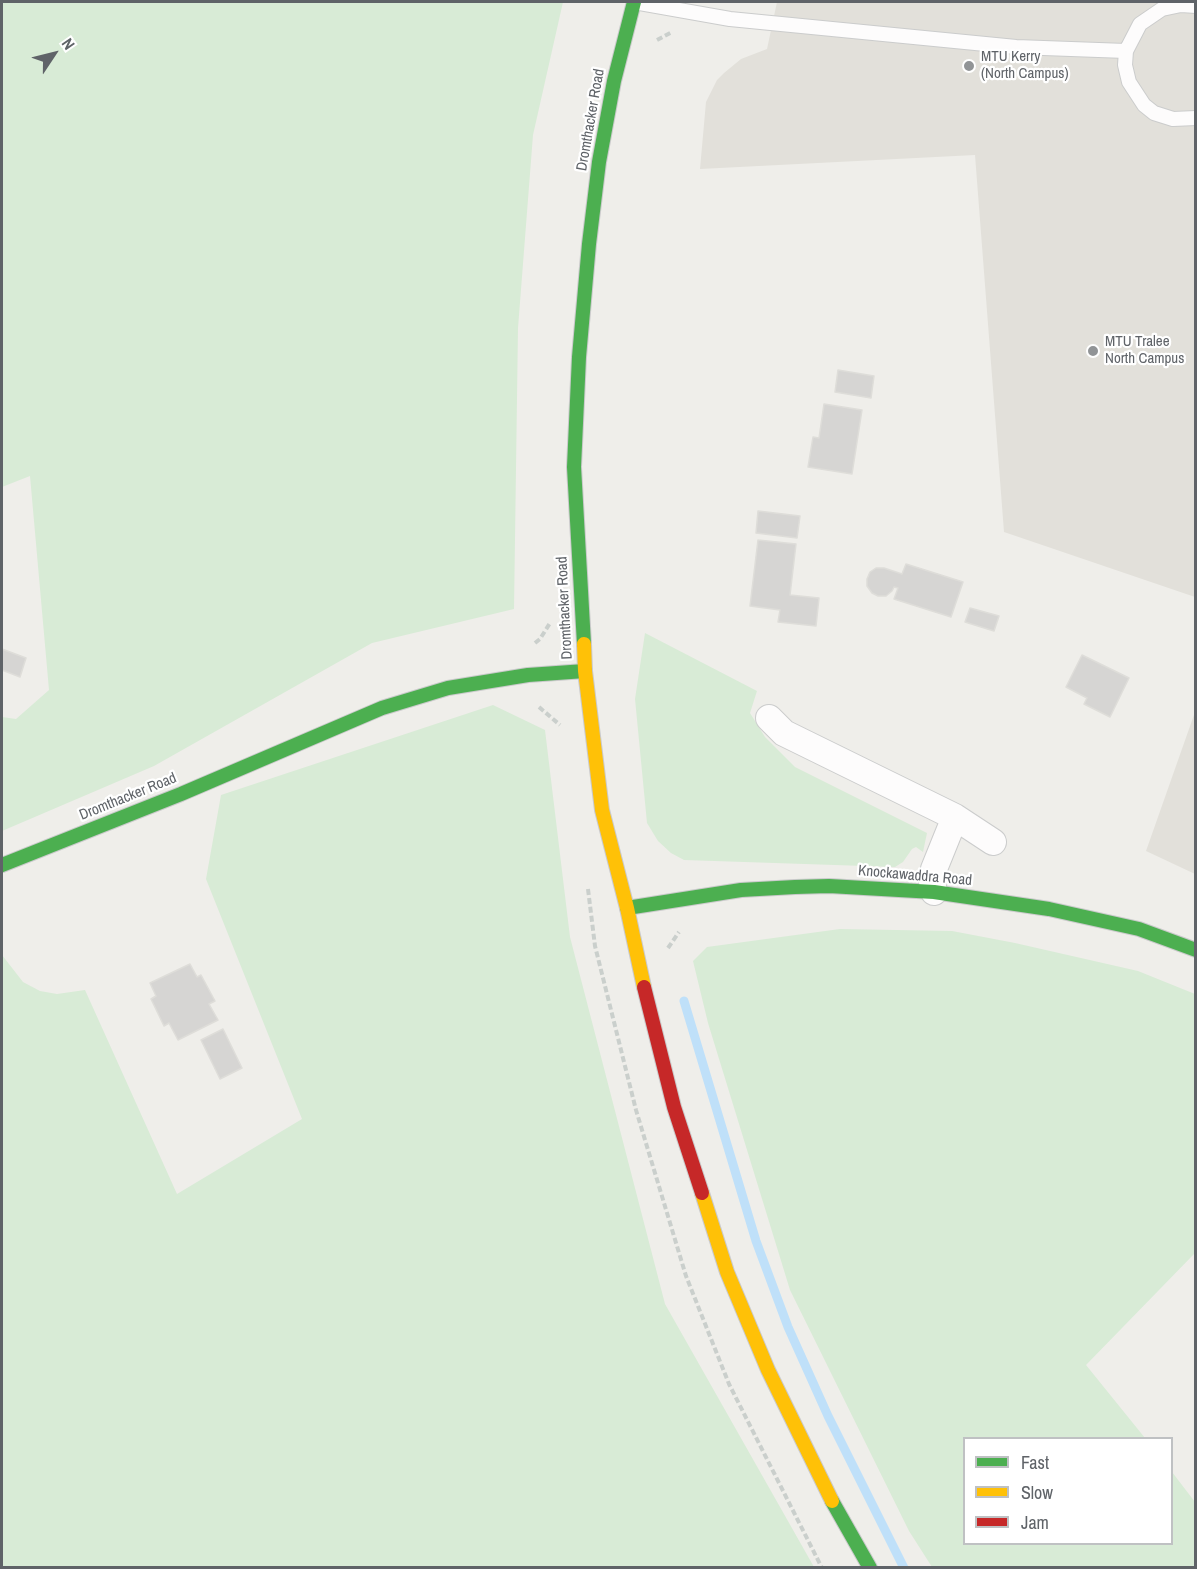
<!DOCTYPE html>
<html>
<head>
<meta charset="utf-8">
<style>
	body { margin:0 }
	#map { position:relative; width:1197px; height:1569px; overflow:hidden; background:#efeeea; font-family:"Archivo Narrow",sans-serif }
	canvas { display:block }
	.frame { position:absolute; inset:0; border:3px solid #5f6368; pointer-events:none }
	.legend { position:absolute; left:963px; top:1437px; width:210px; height:108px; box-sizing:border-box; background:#fff; border:2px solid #bfc1c3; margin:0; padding:8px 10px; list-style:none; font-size:18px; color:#5f6368 }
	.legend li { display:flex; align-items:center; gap:12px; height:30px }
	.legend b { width:30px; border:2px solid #bfc1c3 }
	.north { position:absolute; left:24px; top:24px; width:60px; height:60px; -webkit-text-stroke:4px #fff; paint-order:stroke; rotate:55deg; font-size:16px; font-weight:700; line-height:24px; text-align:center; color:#5f6368 }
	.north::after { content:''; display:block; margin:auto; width:21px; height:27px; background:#5f6368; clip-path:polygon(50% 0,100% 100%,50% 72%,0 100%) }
</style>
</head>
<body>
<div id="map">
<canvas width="1197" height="1569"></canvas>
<div class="frame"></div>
<ul class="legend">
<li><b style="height:8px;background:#4caf50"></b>Fast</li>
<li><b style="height:8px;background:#ffc107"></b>Slow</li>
<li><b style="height:8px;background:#c62828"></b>Jam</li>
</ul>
<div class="north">N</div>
</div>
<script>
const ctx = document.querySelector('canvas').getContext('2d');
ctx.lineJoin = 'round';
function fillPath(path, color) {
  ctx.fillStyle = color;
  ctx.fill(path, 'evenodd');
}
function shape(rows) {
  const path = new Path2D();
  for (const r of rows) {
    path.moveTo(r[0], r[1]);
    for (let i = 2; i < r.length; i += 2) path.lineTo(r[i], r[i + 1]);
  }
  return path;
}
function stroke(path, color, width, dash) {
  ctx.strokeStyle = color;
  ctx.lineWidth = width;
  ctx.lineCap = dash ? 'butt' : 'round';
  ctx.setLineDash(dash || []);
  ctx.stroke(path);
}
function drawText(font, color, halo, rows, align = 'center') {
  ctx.font = font + ' "Archivo Narrow",sans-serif';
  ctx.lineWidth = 4.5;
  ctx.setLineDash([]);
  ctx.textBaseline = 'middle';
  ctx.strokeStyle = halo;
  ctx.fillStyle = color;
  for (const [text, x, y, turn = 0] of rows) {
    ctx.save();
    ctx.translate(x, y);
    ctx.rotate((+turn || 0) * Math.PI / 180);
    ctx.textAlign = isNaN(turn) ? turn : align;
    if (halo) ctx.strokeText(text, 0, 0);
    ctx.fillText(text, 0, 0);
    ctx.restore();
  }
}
const education = shape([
	[777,2,1195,2,1195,597,1004,532,975,155,700,169,706,102,717,80,724,73,741,59,767,49],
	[1195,712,1195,874,1146,851]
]);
const green = shape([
	[2,2,563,2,533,135,518,328,514,609,372,643,154,766,2,831,2,717,16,719,49,690,30,476,2,487],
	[645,633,757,691,750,713,765,737,795,767,927,833,923,852,916,847,912,849,903,862,895,867,684,860,671,853,658,841,647,823,635,699],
	[493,705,545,730,570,937,665,1304,814,1567,2,1567,2,955,23,982,40,991,57,994,85,990,177,1194,302,1119,206,879,221,795],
	[840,929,952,931,1015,943,1138,971,1195,994,1195,1253,1086,1365,1145,1438,964,1438,964,1544,1172,1544,1172,1472,1195,1502,1195,1567,932,1567,909,1531,790,1290,708,1023,693,961,707,947]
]);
const stream = shape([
	[684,1001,756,1241,788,1327,828,1416,904,1568]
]);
const building = shape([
	[838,370,874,376,871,398,835,392,838,370],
	[824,404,862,410,852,474,808,467,813,437,819,438,824,404],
	[758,511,800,516,797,538,756,533,758,511],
	[758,540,796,544,790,595,819,598,816,626,778,622,780,610,750,606,758,540],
	[906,564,963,582,951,617,894,599,898,588,894,587,892,591,886,596,878,596,872,593,867,586,867,579,870,572,876,568,884,568,902,574,906,564],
	[970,608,999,616,994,631,965,622,970,608],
	[2,649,26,658,20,677,2,670,2,649],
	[1082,655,1129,678,1110,717,1084,704,1087,698,1066,687,1082,655],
	[190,964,197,977,201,975,215,1001,209,1004,218,1020,178,1040,169,1023,164,1026,151,999,156,996,150,983,190,964],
	[223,1029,242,1068,220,1079,201,1040,223,1029]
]);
const path = shape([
	[657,40,672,32],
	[535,643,540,639,550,623],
	[539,707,560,725],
	[588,889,595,946,636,1110,686,1276,729,1384,822,1568],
	[668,948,679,932]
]);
const lane = shape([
	[634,2,730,19,1016,47,1126,51],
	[1196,6,1181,5,1162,9,1140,24,1126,51,1125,65,1129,82,1144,105,1154,113,1173,119,1196,118]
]);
const street = shape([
	[769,718,784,733,955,817,993,842],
	[934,892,932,882,934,869,955,817]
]);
const fast = shape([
	[584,644,574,467,579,357,589,244,599,162,614,81,634,2],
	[2,865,181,794,382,708,448,688,528,675,585,671],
	[627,908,741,890,795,887,829,886,934,892,1049,909,1139,929,1196,950],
	[832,1501,870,1568]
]);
const slow = shape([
	[584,644,585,671,602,810,627,908,644,987],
	[702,1193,727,1272,768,1370,832,1501]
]);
const jam = shape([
	[644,987,674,1107,702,1193]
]);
const markers = [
	[969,66,6,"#919496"],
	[1093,351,6,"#919496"]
];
const poiNames = [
	["MTU Kerry",981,57],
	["(North Campus)",981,74],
	["MTU Tralee",1105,342],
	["North Campus",1105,359]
];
const streetNames = [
	["Dromthacker Road",591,120,-80],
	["Dromthacker Road",565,608,-93],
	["Dromthacker Road",128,797,-22],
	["Knockawaddra Road",915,876,5]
];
fillPath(education, '#e2e0da');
fillPath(green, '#d8ebd6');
stroke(stream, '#bfe0f9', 9);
fillPath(building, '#d6d5d3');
stroke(building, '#deddd9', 1.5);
stroke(lane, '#cbcccc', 16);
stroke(street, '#cbcccc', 28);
stroke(fast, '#cacacb', 16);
stroke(slow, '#cacacb', 16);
stroke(jam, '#cacacb', 16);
stroke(path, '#cacfcc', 4, [6, 3]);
stroke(lane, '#fdfcfc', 14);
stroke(street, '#fdfcfc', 26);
stroke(fast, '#4caf50', 14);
stroke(slow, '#ffc107', 14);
stroke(jam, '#c62828', 14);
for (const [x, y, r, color] of markers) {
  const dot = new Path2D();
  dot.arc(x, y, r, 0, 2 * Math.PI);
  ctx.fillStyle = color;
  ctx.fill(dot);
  stroke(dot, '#fff', 2);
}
drawText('15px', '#5f6368', '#fff', poiNames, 'left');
drawText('15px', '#5f6368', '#fff', streetNames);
</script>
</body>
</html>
